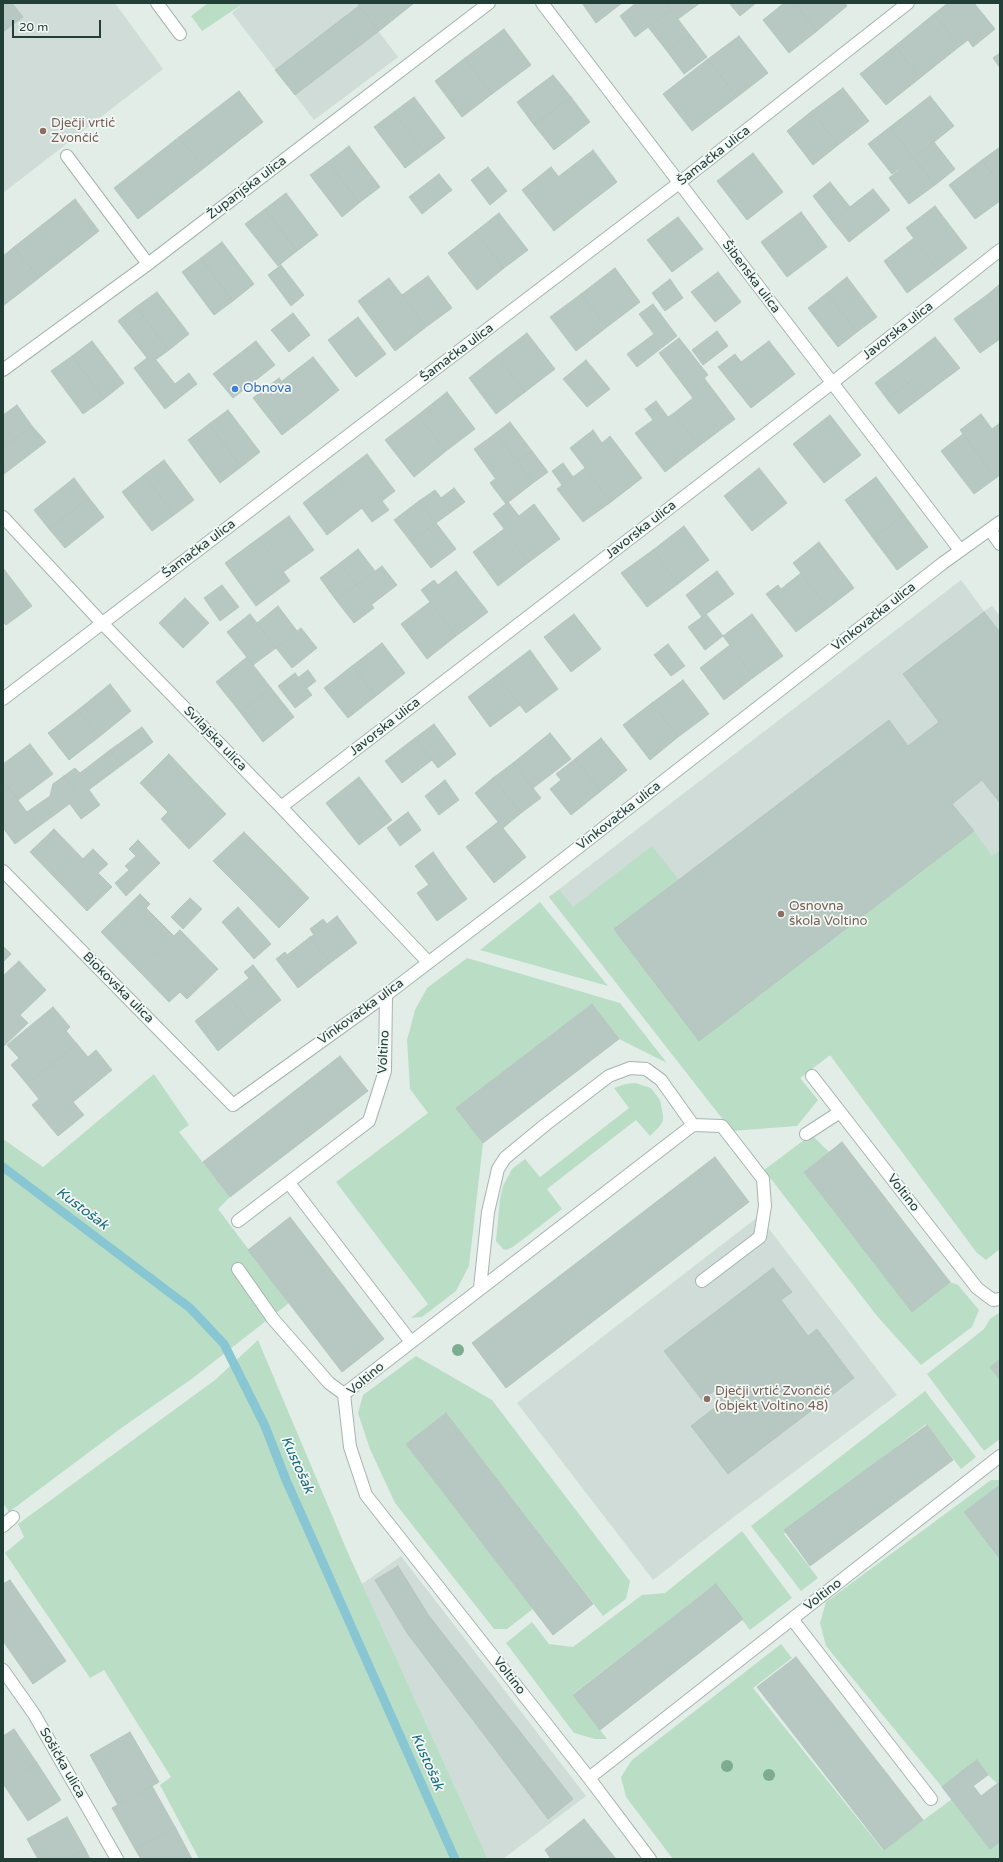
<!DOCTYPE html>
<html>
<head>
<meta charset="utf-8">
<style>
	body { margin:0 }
	#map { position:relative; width:1003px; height:1862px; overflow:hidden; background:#e2ede8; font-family:"Varela Round",sans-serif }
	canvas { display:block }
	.frame { position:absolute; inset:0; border:4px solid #213e37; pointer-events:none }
	.scale { position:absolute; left:12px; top:20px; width:89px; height:18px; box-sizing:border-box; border:2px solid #213e37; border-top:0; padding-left:5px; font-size:12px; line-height:14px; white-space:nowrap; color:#213e37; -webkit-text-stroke:3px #f3f9f6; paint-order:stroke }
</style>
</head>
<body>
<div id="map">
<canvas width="1003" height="1862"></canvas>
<div class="frame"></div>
<div class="scale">20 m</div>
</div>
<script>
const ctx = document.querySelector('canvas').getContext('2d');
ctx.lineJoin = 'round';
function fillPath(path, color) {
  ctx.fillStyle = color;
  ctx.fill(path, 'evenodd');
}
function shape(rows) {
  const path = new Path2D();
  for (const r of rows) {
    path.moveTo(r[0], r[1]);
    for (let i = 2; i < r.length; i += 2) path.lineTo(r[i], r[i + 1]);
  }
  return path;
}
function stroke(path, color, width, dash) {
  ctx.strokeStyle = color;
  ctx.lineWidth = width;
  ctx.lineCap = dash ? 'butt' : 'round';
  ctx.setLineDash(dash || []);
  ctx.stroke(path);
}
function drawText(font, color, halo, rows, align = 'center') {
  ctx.font = font + ' "Varela Round",sans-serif';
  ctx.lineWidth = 3.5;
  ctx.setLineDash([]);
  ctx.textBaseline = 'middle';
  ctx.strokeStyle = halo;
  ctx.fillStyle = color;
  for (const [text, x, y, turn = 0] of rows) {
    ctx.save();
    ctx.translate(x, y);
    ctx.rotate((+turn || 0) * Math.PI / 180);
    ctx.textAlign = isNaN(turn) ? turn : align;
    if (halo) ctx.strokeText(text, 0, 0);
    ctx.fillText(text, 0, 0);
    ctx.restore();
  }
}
const built = shape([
	[3,3,115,3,163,69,3,193],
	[244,3,357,3,398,57,314,120,232,13],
	[961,580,984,611,992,606,1000,616,1000,1249,977,1253,830,1055,732,1131,549,897],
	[759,1216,897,1395,735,1516,653,1580,517,1403],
	[401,1556,586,1796,503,1859,488,1859,362,1584]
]);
const green = shape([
	[208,3,244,3,202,31,191,16],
	[974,831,992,856,1000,850,1000,1249,986,1260,977,1253,830,1055,800,1078,818,1100,797,1126,732,1131,549,897,559,890,573,907,652,846,679,880,614,929,699,1041],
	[540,902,608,986,480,950],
	[467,958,620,1003,667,1063,619,1039,592,1004,457,1108,483,1143,469,1266,456,1291,422,1317,411,1318,428,1304,336,1182,428,1113,410,1089,407,1040,415,1010,427,988],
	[154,1074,189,1125,179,1132,230,1197,218,1209,289,1303,193,1378,120,1429,9,1512,3,1503,3,1139,43,1167],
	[635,1083,651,1088,660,1100,663,1115,663,1121,659,1127,650,1136,636,1120,547,1189,562,1209,513,1247,506,1250,503,1249,496,1241,500,1199,503,1186,512,1169,525,1159,540,1177,629,1108,614,1088,625,1084],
	[814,1137,829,1152,804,1172,912,1311,950,1282,958,1285,979,1310,972,1327,921,1365,877,1316,764,1170,804,1140],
	[1000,1312,1000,1359,990,1367,1000,1380,1000,1439,984,1451,927,1374,984,1329,990,1319],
	[258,1340,348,1553,488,1859,199,1859,160,1785,171,1777,104,1670,90,1678,5,1553,24,1537,18,1524,215,1380],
	[416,1356,492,1400,630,1581,626,1599,603,1616,446,1413,406,1444,533,1609,507,1629,494,1629,395,1503,370,1449,358,1413,363,1395],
	[925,1391,976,1457,961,1469,926,1424,784,1534,818,1578,801,1591,751,1526],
	[991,1480,1000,1480,1000,1485,964,1512,1000,1559,1000,1786,988,1775,977,1760,942,1787,826,1646,820,1623,826,1602],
	[742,1531,792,1598,750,1630,715,1585,573,1694,607,1739,595,1739,574,1733,506,1643,532,1622,549,1644,573,1647,642,1595,665,1593],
	[781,1644,792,1658,753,1688,883,1850,952,1799,990,1849,1000,1842,1000,1859,673,1859,626,1797,621,1777,632,1760]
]);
const stream = shape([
	[3,1167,190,1308,224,1344,265,1426,286,1480,455,1859]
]);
const building = shape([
	[3,3,12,3,23,17,3,32,3,3],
	[357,3,414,3,379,31,357,3],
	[582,3,622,3,596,23,582,3],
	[636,3,666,3,671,10,635,37,620,16,636,3],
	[666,3,700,3,678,19,666,3],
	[729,3,756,3,740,16,729,3],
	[784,3,795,3,817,31,789,53,763,20,784,3],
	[795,3,845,3,847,6,817,31,795,3],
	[948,3,974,3,995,29,973,47,968,40,960,46,934,14,948,3],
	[359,6,379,31,295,95,275,70,359,6],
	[671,10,690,35,667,51,648,27,671,10],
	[934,14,960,46,920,78,895,46,934,14],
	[504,29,531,65,492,94,465,58,504,29],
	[690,35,707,57,684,74,667,51,690,35],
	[739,36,768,73,737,97,708,59,739,36],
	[895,46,920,78,886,105,860,74,895,46],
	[1000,53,1000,68,993,58,1000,53],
	[465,58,492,94,462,117,435,81,465,58],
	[708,59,737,97,692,131,663,94,708,59],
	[553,75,571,97,534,125,517,102,553,75],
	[843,88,869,121,838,145,812,111,843,88],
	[239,91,263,122,204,168,179,137,239,91],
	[930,96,954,126,914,158,890,127,930,96],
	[414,97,445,138,425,153,394,112,414,97],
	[571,97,590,122,554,150,534,125,571,97],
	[812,111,838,145,813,165,787,131,812,111],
	[394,112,425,153,405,168,374,127,394,112],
	[890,127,914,158,892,174,868,144,890,127],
	[179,137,204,168,138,219,114,188,179,137],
	[934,142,955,169,935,185,914,158,934,142],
	[349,146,380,187,359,203,328,162,349,146],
	[1000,147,1000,184,982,160,1000,147],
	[593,150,617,182,583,208,558,177,593,150],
	[753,153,783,192,747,220,717,181,753,153],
	[914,158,935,185,909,204,889,178,914,158],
	[982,160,1000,184,1000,201,975,219,949,185,982,160],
	[328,162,359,203,342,217,310,175,328,162],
	[488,167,507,191,490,205,471,180,488,167],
	[551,167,583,208,554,231,522,190,551,167],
	[439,174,452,190,422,214,409,197,439,174],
	[830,182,850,207,832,221,813,196,830,182],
	[873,189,890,210,849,242,832,221,873,189],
	[286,193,318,235,297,251,265,209,286,193],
	[75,199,99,231,39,278,14,247,75,199],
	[935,206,967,248,938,270,906,228,935,206],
	[265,209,297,251,278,266,245,224,265,209],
	[801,212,827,247,787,277,761,242,801,212],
	[499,213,528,250,504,268,475,232,499,213],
	[678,217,703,249,672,272,647,240,678,217],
	[475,232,504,268,477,290,448,253,475,232],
	[914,238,938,270,907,293,884,261,914,238],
	[222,242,254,284,233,301,201,258,222,242],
	[14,247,39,278,3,306,3,256,14,247],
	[201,258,233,301,214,315,182,272,201,258],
	[281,265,304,295,291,306,268,275,281,265],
	[615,268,640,302,607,327,581,294,615,268],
	[718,272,741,302,715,322,691,292,718,272],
	[428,276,452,308,426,327,402,295,428,276],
	[847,277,877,317,857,332,827,293,847,277],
	[389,278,426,327,395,351,358,301,389,278],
	[670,279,683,298,665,311,652,293,670,279],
	[1000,284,1000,312,987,295,1000,284],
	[157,292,189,334,169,350,136,307,157,292],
	[827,293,857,332,838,347,808,308,827,293],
	[581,294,607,327,576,351,550,317,581,294],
	[987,295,1000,312,1000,339,980,353,954,319,987,295],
	[653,304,677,336,637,367,627,354,654,334,639,314,653,304],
	[136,307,169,350,151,363,118,321,136,307],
	[293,313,310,335,289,352,271,330,293,313],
	[358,317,386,354,356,377,328,340,358,317],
	[717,331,728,346,703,365,692,350,717,331],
	[527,333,555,369,525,392,497,356,527,333],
	[935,337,960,368,928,392,904,361,935,337],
	[679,338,708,375,704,378,735,419,699,446,674,413,693,398,659,353,679,338],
	[92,341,124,383,104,399,72,356,92,341],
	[256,341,275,365,233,398,213,374,256,341],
	[769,341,795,374,751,408,718,367,735,354,741,362,769,341],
	[72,356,104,399,83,414,51,371,72,356],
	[497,356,525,392,496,414,469,378,497,356],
	[313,357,339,390,308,415,282,381,313,357],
	[147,358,151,363,156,360,175,384,189,373,197,384,165,409,134,368,147,358],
	[586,360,610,389,587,407,563,379,586,360],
	[904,361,916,377,887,399,875,383,904,361],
	[916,377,928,392,899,414,887,399,916,377],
	[279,378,308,415,282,435,253,398,279,378],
	[447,392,475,429,446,451,418,415,447,392],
	[656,401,668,417,674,413,699,446,665,472,635,433,653,420,645,409,656,401],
	[17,405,32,426,3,448,3,415,17,405],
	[228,410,260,452,241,467,209,424,228,410],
	[981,414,992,429,1000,423,1000,475,996,478,960,430,981,414],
	[418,415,446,451,414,477,385,440,418,415],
	[830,415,861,455,824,483,793,444,830,415],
	[510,422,532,451,517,461,496,433,510,422],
	[209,424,241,467,220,483,188,440,209,424],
	[32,426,46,442,4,474,3,448,32,426],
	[593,430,602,443,610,436,642,478,611,502,570,448,593,430],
	[496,433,517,461,495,478,474,449,496,433],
	[963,434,996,478,974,494,941,451,963,434],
	[532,451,548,472,533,483,517,461,532,451],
	[367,454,395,491,382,501,389,510,372,522,338,476,367,454],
	[164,460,194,500,174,515,144,475,164,460],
	[517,461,533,483,506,504,490,483,517,461],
	[563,463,573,477,562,485,552,471,563,463],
	[585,468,611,502,583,522,557,489,585,468],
	[759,468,787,503,752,531,724,496,759,468],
	[144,475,174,515,152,531,122,492,144,475],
	[338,476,362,508,327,535,303,503,338,476],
	[876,477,904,515,873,538,845,500,876,477],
	[74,478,89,498,49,529,34,510,74,478],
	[454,488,465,502,436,523,419,501,435,490,441,498,454,488],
	[89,498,104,517,65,548,49,529,89,498],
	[419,501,436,523,411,542,394,520,419,501],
	[508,502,519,516,534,504,560,539,529,562,493,514,508,502],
	[904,515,928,547,897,570,873,538,904,515],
	[289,516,314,550,283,572,259,538,289,516],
	[436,523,456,549,431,568,411,542,436,523],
	[684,526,709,560,678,584,653,550,684,526],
	[504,529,529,562,498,586,473,552,504,529],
	[259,538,290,581,256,606,225,563,259,538],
	[819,542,854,588,828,608,793,563,819,542],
	[358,549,375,571,357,585,340,563,358,549],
	[653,550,678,584,647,607,621,573,653,550],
	[340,563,357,585,336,600,320,578,340,563],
	[382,566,397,585,371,605,357,585,382,566],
	[3,568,32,606,6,625,3,622,3,568],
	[456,571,488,612,456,636,421,590,434,580,438,585,456,571],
	[717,571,734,594,702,617,686,595,717,571],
	[801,573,828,608,796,632,766,594,778,585,781,589,801,573],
	[222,585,239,607,220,621,204,598,222,585],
	[357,585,374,608,354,623,336,600,357,585],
	[185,598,209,623,183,648,159,623,185,598],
	[430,602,456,636,427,659,401,624,430,602],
	[278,606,297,631,276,648,257,623,278,606],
	[984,612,1000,632,1000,803,982,780,952,804,974,831,699,1041,614,929,889,720,908,746,939,722,903,674,984,612],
	[250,614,276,648,253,665,227,632,250,614],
	[574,614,601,649,571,672,544,637,574,614],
	[706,614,723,636,705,650,688,627,706,614],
	[752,614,783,656,754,677,723,636,752,614],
	[301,628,317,648,292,668,276,648,301,628],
	[382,643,405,673,376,696,352,666,382,643],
	[668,644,685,666,671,676,654,655,668,644],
	[730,645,754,677,724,700,700,668,730,645],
	[530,650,558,689,526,713,497,675,530,650],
	[247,657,271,688,240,712,216,682,247,657],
	[352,666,376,696,348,718,324,688,352,666],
	[308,670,316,681,307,688,299,677,308,670],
	[295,673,312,695,295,708,278,686,295,673],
	[497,675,520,705,490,727,468,697,497,675],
	[683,680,709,714,678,737,652,703,683,680],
	[110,684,131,711,99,737,78,710,110,684],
	[271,688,294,717,263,742,240,712,271,688],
	[652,703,678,737,650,760,623,725,652,703],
	[78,710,99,737,69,760,48,733,78,710],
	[434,724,456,754,438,768,415,738,434,724],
	[142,727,153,742,122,765,110,750,142,727],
	[550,733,571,759,533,788,513,763,550,733],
	[415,738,432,760,402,783,385,761,415,738],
	[601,738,627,770,601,791,575,759,601,738],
	[30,744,53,774,18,800,3,780,3,764,30,744],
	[110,750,122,765,79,797,64,776,75,768,80,773,110,750],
	[169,754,197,784,168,812,140,783,169,754],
	[575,759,601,791,571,815,550,789,561,780,556,774,575,759],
	[513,763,541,798,521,813,493,778,513,763],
	[64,776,79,797,38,827,27,812,50,796,53,784,64,776],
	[359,777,392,820,359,845,326,803,359,777],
	[493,778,521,813,503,828,475,793,493,778],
	[3,780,38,827,15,844,3,828,3,780],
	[445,780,459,800,439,815,425,796,445,780],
	[197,784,226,814,189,849,161,819,197,784],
	[89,790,100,805,81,819,70,804,89,790],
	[408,812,421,830,400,846,387,828,408,812],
	[498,822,526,857,494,883,466,847,498,822],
	[54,829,83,859,59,882,30,852,54,829],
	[244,832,280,868,250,898,213,861,244,832],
	[138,840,160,863,126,896,115,883,129,870,125,866,136,856,129,849,138,840],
	[93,849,108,864,98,873,112,887,87,911,59,882,93,849],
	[433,852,447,872,429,885,415,866,433,852],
	[280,868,309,898,279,928,250,898,280,868],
	[447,872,467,899,437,921,417,893,447,872],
	[140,894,150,904,146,908,174,936,138,970,101,932,140,894],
	[190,898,202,909,183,929,171,917,190,898],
	[238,907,271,944,254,959,222,922,238,907],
	[337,916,357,943,330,963,310,937,314,935,310,929,323,919,327,924,337,916],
	[180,930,218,969,187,999,180,992,169,1002,138,970,180,930],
	[310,937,330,963,298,988,276,959,285,952,287,955,310,937],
	[3,946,11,954,3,962,3,946],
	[19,961,46,990,20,1015,28,1023,3,1047,3,976,19,961],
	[253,965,281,1000,251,1024,228,995,249,978,244,972,253,965],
	[228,995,251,1024,218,1051,195,1021,228,995],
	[592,1004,619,1039,483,1143,456,1108,592,1004],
	[53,1007,70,1027,66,1031,77,1044,27,1084,11,1065,19,1058,7,1045,53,1007],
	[77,1044,88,1057,96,1050,112,1070,73,1102,84,1115,58,1136,32,1105,39,1099,27,1084,77,1044],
	[340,1056,368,1091,230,1197,203,1162,340,1056],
	[842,1142,950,1282,912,1312,804,1172,842,1142],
	[715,1157,749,1202,506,1388,472,1343,715,1157],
	[290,1217,384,1339,342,1372,248,1250,290,1217],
	[773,1268,792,1292,781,1300,808,1336,817,1329,854,1378,728,1474,691,1426,722,1402,714,1391,702,1400,664,1351,773,1268],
	[1000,1359,1000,1380,990,1367,1000,1359],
	[446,1413,593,1604,553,1635,406,1444,446,1413],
	[927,1425,953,1460,810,1566,784,1530,927,1425],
	[1000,1485,1000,1559,964,1512,1000,1485],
	[398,1566,429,1616,573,1799,548,1819,407,1633,375,1580,398,1566],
	[10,1580,66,1661,33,1684,3,1641,3,1584,10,1580],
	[716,1584,743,1619,600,1730,573,1695,716,1584],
	[796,1657,923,1820,884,1850,757,1687,796,1657],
	[14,1729,37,1763,3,1786,3,1736,14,1729],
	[130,1732,159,1782,118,1805,90,1755,130,1732],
	[977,1760,988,1775,973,1786,962,1771,977,1760],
	[37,1763,61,1800,28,1821,4,1785,37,1763],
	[962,1771,981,1796,998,1783,1000,1786,1000,1842,990,1849,942,1787,962,1771],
	[152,1786,175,1827,135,1849,112,1808,152,1786],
	[67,1817,85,1849,67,1859,38,1859,27,1839,67,1817],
	[584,1819,616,1859,551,1859,545,1850,584,1819],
	[175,1827,192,1859,141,1859,135,1849,175,1827],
	[85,1849,90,1859,67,1859,85,1849]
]);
const minor = shape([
	[157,3,180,34],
	[542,3,960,550],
	[67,156,148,264],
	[3,370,148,264,489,3],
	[3,517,102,623,281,807,428,962],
	[990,530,1000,544],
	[3,699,679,183,908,3],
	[281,807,832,383,1000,250],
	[3,871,233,1105,386,995,534,882,943,563,1000,522],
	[812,1076,977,1288,993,1300,1000,1299],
	[806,1134,840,1112],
	[289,1183,411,1342],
	[238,1221,369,1121,385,1071,386,995],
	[238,1269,273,1319,329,1383,344,1394],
	[480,1288,488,1212,498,1169,505,1158,545,1125,609,1076,630,1068,646,1069,661,1080,693,1125],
	[344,1394,693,1125,722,1126,763,1179,765,1206,760,1237,702,1281],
	[344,1394,350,1447,366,1495,589,1778,650,1859],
	[3,1526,13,1517],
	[792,1619,931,1799],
	[3,1670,34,1714,117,1859],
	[589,1778,1000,1456]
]);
const trees = [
	[458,1350],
	[727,1766],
	[769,1775]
];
const markers = [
	[43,131,4,"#8d6e63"],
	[235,389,4,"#3f7fe0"],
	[781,914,4,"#8d6e63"],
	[707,1399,4,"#8d6e63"]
];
const educationNames = [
	["Dječji vrtić",51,124],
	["Zvončić",51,139],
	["Osnovna",789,907],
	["škola Voltino",789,922],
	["Dječji vrtić Zvončić",715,1392],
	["(objekt Voltino 48)",715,1407]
];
const streetNames = [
	["Šamačka ulica",714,156,-38],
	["Županjska ulica",247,188,-37],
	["Šibenska ulica",751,277,53],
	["Javorska ulica",898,331,-38],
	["Šamačka ulica",457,353,-37],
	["Javorska ulica",641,530,-38],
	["Šamačka ulica",199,549,-37],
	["Vinkovačka ulica",874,617,-38],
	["Javorska ulica",385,727,-38],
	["Svilajska ulica",215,739,46],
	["Vinkovačka ulica",619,816,-38],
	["Biokovska ulica",118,988,45],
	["Vinkovačka ulica",361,1012,-36],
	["Voltino",384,1052,-87],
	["Voltino",903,1193,52],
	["Voltino",366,1379,-40],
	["Voltino",823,1595,-38],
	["Voltino",509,1676,52],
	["Sošička ulica",62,1763,60]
];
const shopNames = [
	["Obnova",243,389]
];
const waterNames = [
	["Kustošak",82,1209,37],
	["Kustošak",297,1465,66],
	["Kustošak",427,1762,66]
];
fillPath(built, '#d0dcd7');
fillPath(green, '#badec5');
stroke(stream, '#88c6d3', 9);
fillPath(building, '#b7c7c1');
stroke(building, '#b4c6bf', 1);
stroke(minor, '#a4b5af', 14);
stroke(minor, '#fff', 12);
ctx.fillStyle = '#7dac91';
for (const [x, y] of trees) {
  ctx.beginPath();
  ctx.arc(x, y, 6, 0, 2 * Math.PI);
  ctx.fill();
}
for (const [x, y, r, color] of markers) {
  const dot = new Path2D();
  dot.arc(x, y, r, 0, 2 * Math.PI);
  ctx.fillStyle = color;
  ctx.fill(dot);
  stroke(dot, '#f3f9f6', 1.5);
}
drawText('13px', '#785e54', '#f3f9f6', educationNames, 'left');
drawText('13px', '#213e37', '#f3f9f6', streetNames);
drawText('13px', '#366cbe', '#f3f9f6', shopNames, 'left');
drawText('italic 14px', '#1a697c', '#f3f9f6', waterNames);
</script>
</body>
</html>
